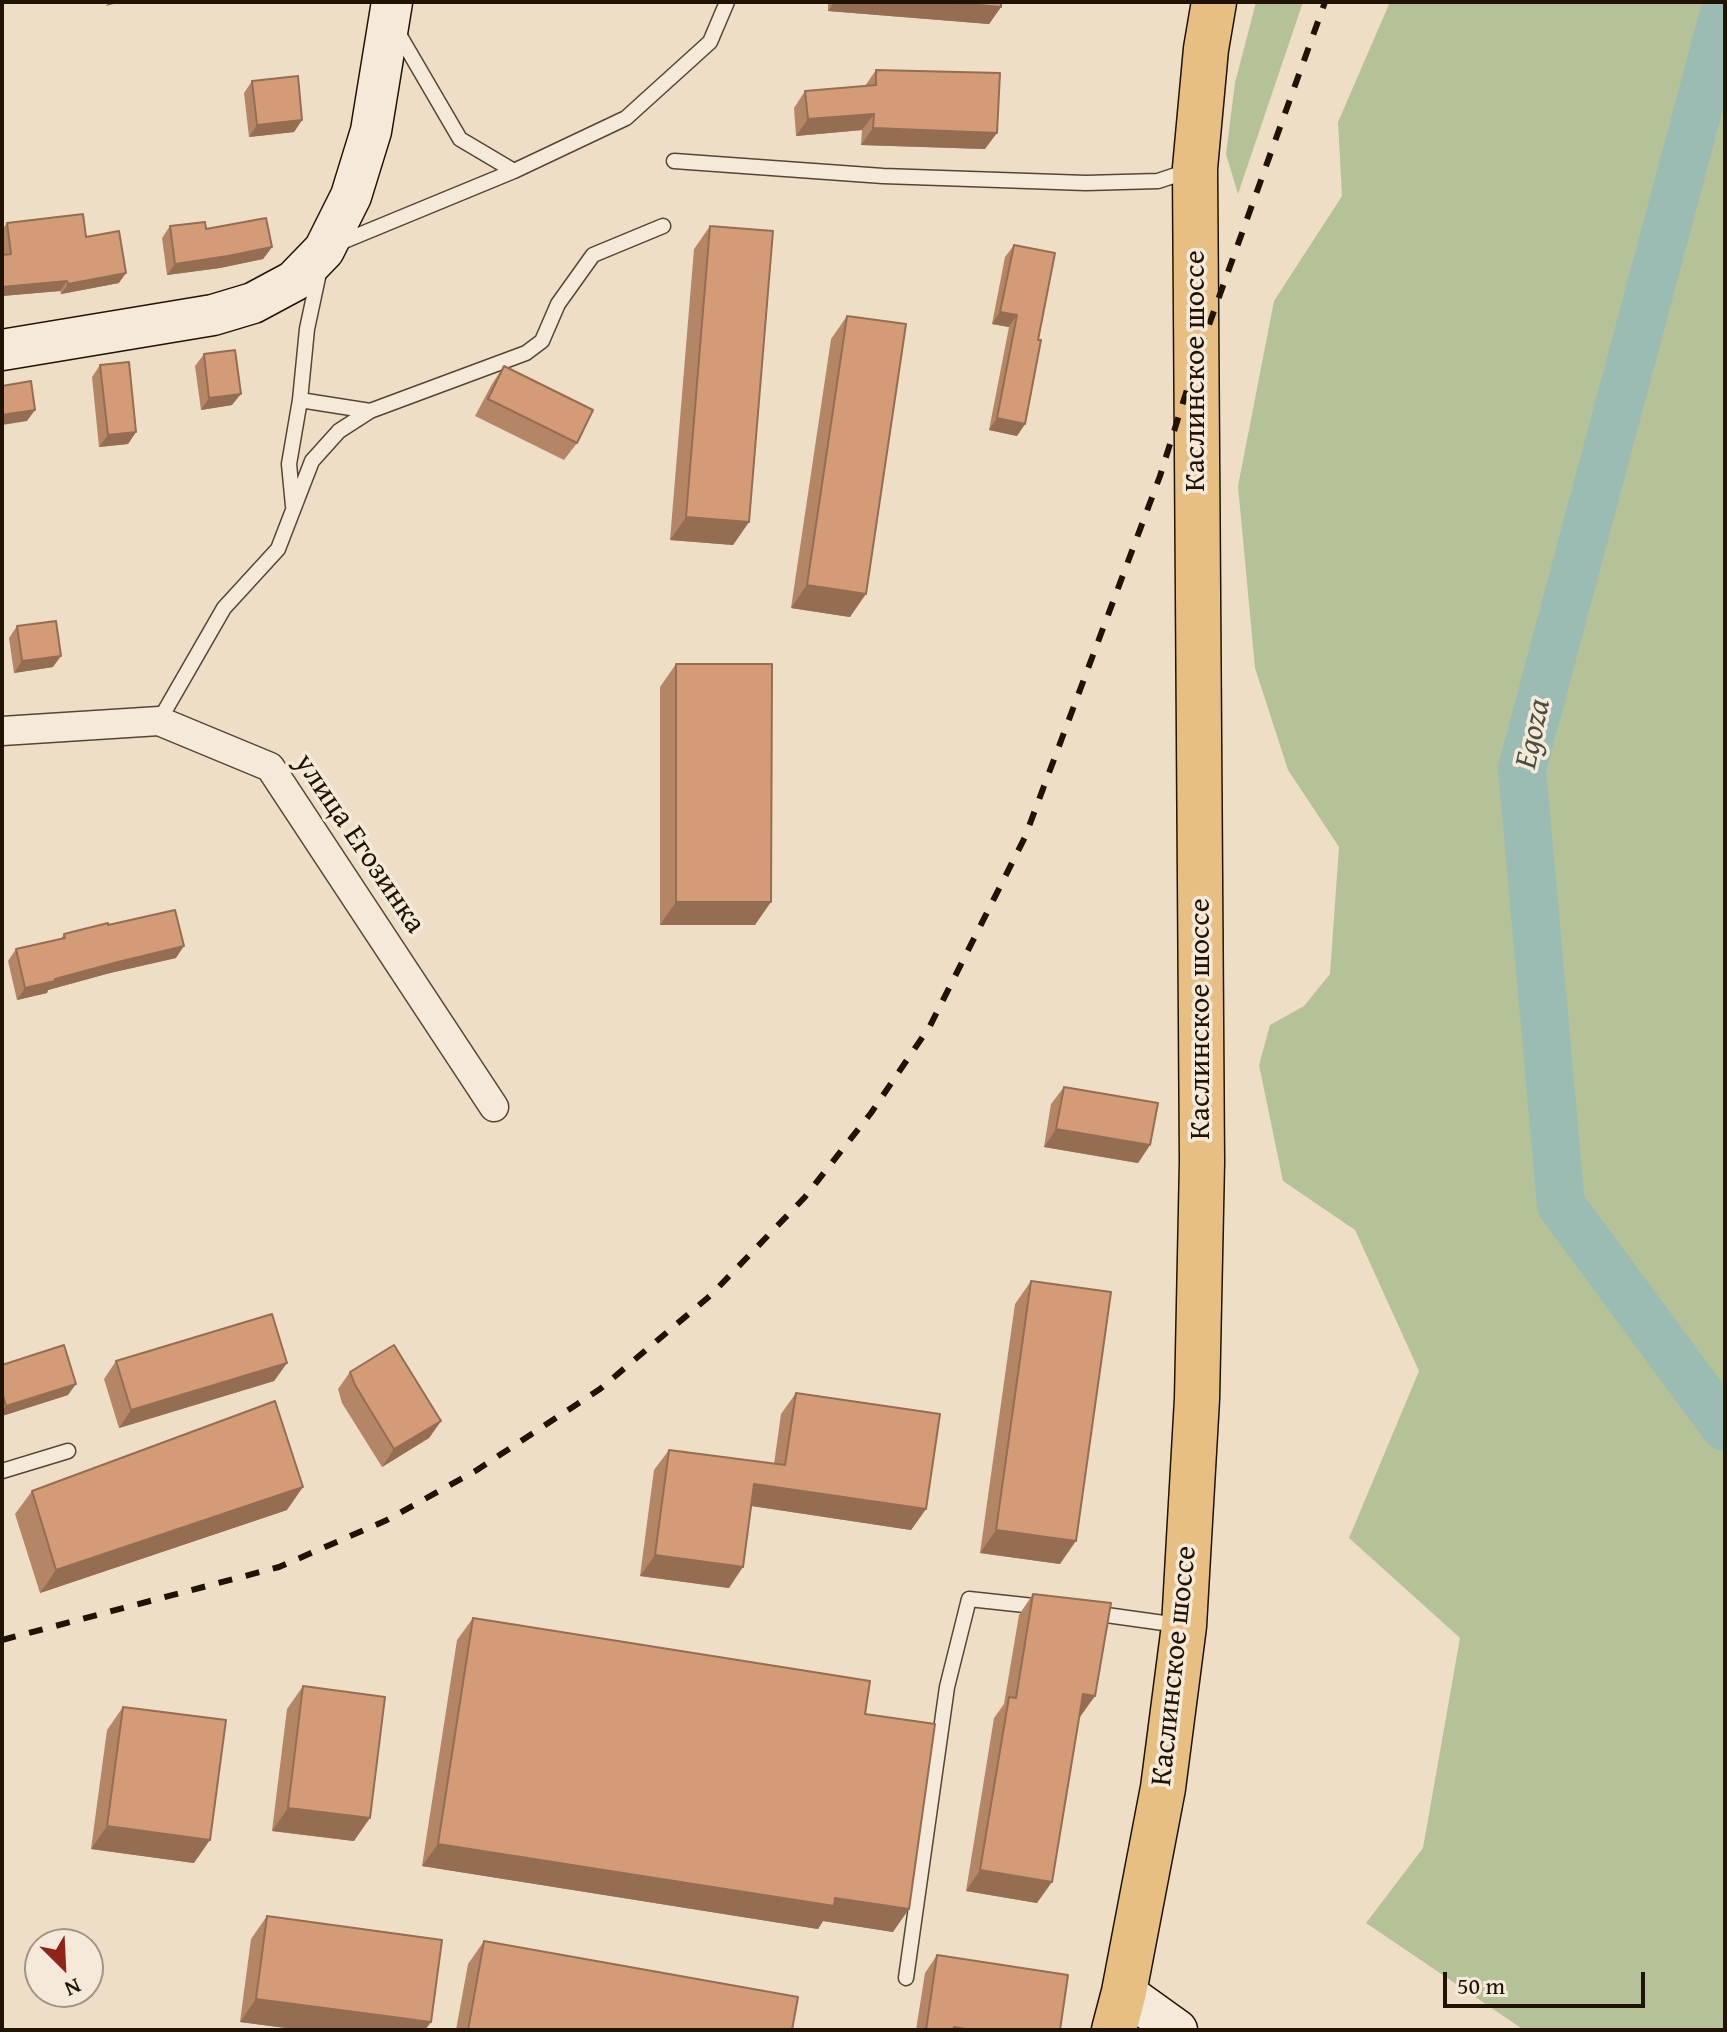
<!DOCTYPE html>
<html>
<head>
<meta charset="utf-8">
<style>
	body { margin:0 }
	#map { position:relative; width:1727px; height:2032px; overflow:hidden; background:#efdec6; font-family:"Gentium Book Plus",serif }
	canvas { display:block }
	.frame { position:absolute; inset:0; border:4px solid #211301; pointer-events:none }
	.north { position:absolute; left:24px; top:1928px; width:80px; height:80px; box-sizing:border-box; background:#f5eada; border:2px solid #a09483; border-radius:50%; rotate:156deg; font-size:22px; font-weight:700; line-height:32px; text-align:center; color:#211301 }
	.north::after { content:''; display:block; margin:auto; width:28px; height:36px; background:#8f2418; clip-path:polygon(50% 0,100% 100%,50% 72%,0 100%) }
	.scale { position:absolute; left:1443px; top:1972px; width:202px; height:36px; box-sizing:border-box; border:4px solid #211301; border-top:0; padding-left:10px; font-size:24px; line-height:28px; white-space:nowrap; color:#211301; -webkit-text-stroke:6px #f5eada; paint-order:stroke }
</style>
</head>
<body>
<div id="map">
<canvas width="1727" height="2032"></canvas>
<div class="frame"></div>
<div class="north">N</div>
<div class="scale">50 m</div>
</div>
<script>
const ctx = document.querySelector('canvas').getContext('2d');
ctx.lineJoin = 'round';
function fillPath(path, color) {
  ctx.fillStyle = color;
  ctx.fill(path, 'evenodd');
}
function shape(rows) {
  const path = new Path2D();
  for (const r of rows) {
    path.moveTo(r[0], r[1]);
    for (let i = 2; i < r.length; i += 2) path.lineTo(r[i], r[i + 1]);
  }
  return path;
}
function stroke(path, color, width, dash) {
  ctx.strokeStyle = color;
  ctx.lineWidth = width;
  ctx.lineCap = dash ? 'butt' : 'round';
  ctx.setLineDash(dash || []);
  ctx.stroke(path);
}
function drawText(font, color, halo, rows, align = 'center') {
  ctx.font = font + ' "Gentium Book Plus",serif';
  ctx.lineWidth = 7;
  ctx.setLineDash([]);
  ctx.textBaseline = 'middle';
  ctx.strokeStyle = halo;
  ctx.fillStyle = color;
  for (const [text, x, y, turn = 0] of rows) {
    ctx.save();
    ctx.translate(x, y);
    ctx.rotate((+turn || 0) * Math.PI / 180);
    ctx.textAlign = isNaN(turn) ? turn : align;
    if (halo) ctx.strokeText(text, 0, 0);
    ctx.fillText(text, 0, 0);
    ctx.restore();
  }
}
const green = shape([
	[1256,2,1303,2,1238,194,1226,154,1235,83],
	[1390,2,1725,2,1725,2030,1524,2030,1366,1923,1423,1848,1460,1638,1349,1538,1419,1371,1355,1230,1283,1181,1259,1065,1270,1025,1304,1006,1330,974,1339,847,1288,770,1255,668,1238,486,1274,301,1342,196,1338,122]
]);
const river = shape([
	[1725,9,1522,769,1561,1205,1725,1427]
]);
const lane = shape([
	[397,31,460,139,514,171],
	[674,161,883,176,1086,183,1158,181,1191,170],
	[337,244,514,171,626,118,710,42,727,2],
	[320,268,307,329,300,400,370,411],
	[293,506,289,464,300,400],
	[159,721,224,608,278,549,312,461,339,431,370,411,526,353,542,341,558,304,593,255,663,226],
	[2,1471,68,1451],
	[1092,1613,1178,1625],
	[906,1978,947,1687,969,1599,1043,1607]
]);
const street = shape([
	[2,731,159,721,270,767,494,1107]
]);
const secondary = shape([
	[2,350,213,315,253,303,294,281,324,250,351,196,371,131,392,2],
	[1124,1992,1177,2030]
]);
const primary = shape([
	[1114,2030,1124,1992,1163,1788,1184,1626,1197,1399,1202,1162,1195,168,1206,49,1214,2]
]);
const rail = shape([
	[2,1640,279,1567,387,1520,477,1470,600,1389,711,1295,805,1197,871,1113,930,1026,1025,837,1160,476,1196,361,1325,2]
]);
const wall = shape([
	[828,2,1001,2,1001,7,989,24,828,11],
	[876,70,985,149,861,145,862,130,796,136,794,108,805,91,865,86],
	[252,81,302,120,294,132,249,137,244,93],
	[7,223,86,237,119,283,61,294,60,291,2,296,2,230],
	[170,226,206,229,272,247,263,259,220,268,167,275,162,238],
	[710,226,749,522,733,545,670,540,694,249],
	[1014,245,1038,340,1025,424,1017,436,989,430,1009,327,992,324,1005,257],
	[847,316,850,617,791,608,831,339],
	[204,354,232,405,201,410,195,366],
	[100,365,136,432,128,444,99,447,92,377],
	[504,366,577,443,564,460,475,416,492,384],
	[17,626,53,667,14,673,9,638],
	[676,664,755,925,660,925,660,687],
	[108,925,176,958,110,973,48,990,47,993,17,1000,8,961,16,949,61,939,64,934],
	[1064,1087,1150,1145,1138,1163,1044,1147,1051,1104],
	[1031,1281,1060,1564,980,1553,1015,1304],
	[116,1361,287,1363,274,1381,119,1428,104,1379],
	[2,1365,68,1395,2,1416],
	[350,1372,441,1421,429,1438,382,1467,342,1403,338,1389],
	[796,1393,926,1509,911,1530,751,1506,729,1588,640,1576,654,1470,669,1450,774,1464,781,1414],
	[32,1491,287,1510,40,1593,15,1514],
	[1033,1594,1095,1696,1079,1717,1037,1903,966,1891,994,1718,1004,1704,1019,1615],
	[473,1618,865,1714,893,1932,823,1921,818,1929,422,1866,457,1640],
	[303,1686,354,1841,272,1831,287,1709],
	[123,1707,194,1863,91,1849,107,1730],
	[267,1916,431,2022,425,2030,301,2030,240,2022,251,1939],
	[484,1941,792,2030,456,2030,468,1964],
	[937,1955,1060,2030,916,2030,925,1973]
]);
const shadedWall = shape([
	[109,2,121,2,106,6],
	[834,2,947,2,1001,7,989,24,828,11],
	[874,114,862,130,796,136,808,119],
	[302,120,294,132,249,137,257,125],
	[873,128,997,133,985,149,861,145],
	[272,247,263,259,220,268,167,275,175,264],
	[126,273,119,283,61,294,68,284],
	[67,281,60,291,2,296,2,287],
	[1000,312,1017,315,1009,327,992,324],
	[241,394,232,405,201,410,209,398],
	[35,410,27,421,2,425,2,415],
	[997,418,1025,424,1017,436,989,430],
	[136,432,128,444,99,447,108,435],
	[686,517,749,522,733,545,670,540],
	[807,585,866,594,850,617,791,608],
	[61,656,53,667,14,673,22,661],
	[676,902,771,902,755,925,660,925],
	[184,946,176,958,110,973,48,990,47,993,17,1000,25,988,118,962],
	[1056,1129,1150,1145,1138,1163,1044,1147],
	[287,1363,274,1381,119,1428,131,1410],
	[76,1384,68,1395,2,1416,2,1411,6,1406],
	[441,1421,429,1438,382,1467,394,1449],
	[754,1484,926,1509,911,1530,739,1504],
	[303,1487,287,1510,40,1593,56,1570],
	[996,1530,1076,1541,1060,1564,980,1553],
	[655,1555,743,1567,729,1588,640,1576],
	[1083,1694,1095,1696,1080,1717,1068,1715],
	[288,1808,370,1818,354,1841,272,1831],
	[107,1826,210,1840,194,1863,91,1849],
	[438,1844,835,1898,909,1909,893,1932,823,1921,818,1929,422,1866],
	[980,1870,1052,1882,1037,1903,966,1891],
	[256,1999,431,2022,425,2030,301,2030,240,2022]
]);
const building = shape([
	[947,2,1001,2,1001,7,947,2],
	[876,70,1000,73,997,133,873,128,874,114,808,119,805,91,876,85,876,70],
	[298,76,302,120,257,125,252,81,298,76],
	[83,214,86,237,119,231,126,273,68,284,67,281,2,287,2,255,11,254,7,223,83,214],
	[266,218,272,247,228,256,175,264,170,226,205,222,206,229,266,218],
	[710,226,773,231,749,522,686,517,710,226],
	[1014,245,1055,253,1038,340,1041,340,1025,424,997,418,1017,315,1000,312,1014,245],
	[847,316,906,324,866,594,807,585,847,316],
	[235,350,241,394,209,398,204,354,235,350],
	[129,362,136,432,108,435,100,365,129,362],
	[504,366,593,410,577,443,488,399,504,366],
	[31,381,35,410,2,415,2,386,31,381],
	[56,621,61,656,22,661,17,626,56,621],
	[676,664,772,664,771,902,676,902,676,664],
	[175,910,184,946,118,962,55,979,55,981,25,988,16,949,65,938,64,934,108,923,108,925,175,910],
	[1064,1087,1158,1103,1150,1145,1056,1129,1064,1087],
	[1031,1281,1111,1292,1076,1541,996,1530,1031,1281],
	[272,1314,287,1363,131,1410,116,1361,272,1314],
	[64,1345,76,1384,6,1406,2,1392,2,1365,64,1345],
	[394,1345,441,1421,394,1449,355,1385,350,1372,394,1345],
	[796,1393,940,1414,926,1509,754,1484,743,1567,655,1555,669,1450,785,1465,796,1393],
	[275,1401,303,1487,56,1570,32,1491,275,1401],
	[1033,1594,1111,1603,1095,1696,1083,1694,1052,1882,980,1870,1009,1697,1016,1698,1033,1594],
	[473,1618,870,1681,865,1714,935,1724,909,1909,835,1898,834,1906,438,1844,473,1618],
	[303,1686,385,1697,370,1818,288,1808,303,1686],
	[123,1707,226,1720,210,1840,107,1826,123,1707],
	[267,1916,442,1940,431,2022,256,1999,267,1916],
	[484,1941,798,1997,792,2030,468,2030,484,1941],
	[937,1955,1068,1975,1060,2030,971,2030,954,2027,953,2030,926,2030,937,1955]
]);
const streetNames = [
	["Каслинское шоссе",1196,371,-90],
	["улица Егозинка",359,844,56],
	["Каслинское шоссе",1201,1019,-90],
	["Каслинское шоссе",1175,1666,-84]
];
const waterNames = [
	["Egoza",1534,734,-78]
];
fillPath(green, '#b5c298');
stroke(river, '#9abcb3', 48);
stroke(lane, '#544632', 17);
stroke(street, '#544632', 31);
stroke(secondary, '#211301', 43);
stroke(primary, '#211301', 47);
stroke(lane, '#f5eada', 14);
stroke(street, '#f5eada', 28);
stroke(secondary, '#f5eada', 40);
stroke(primary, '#e8bf83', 44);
stroke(rail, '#211301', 6, [14, 14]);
fillPath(wall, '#b58665');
fillPath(shadedWall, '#946d53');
fillPath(building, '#d39c76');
stroke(building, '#946d53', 2);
drawText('30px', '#211301', '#f5eada', streetNames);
drawText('italic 32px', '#4b4e3f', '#f5eada', waterNames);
</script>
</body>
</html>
